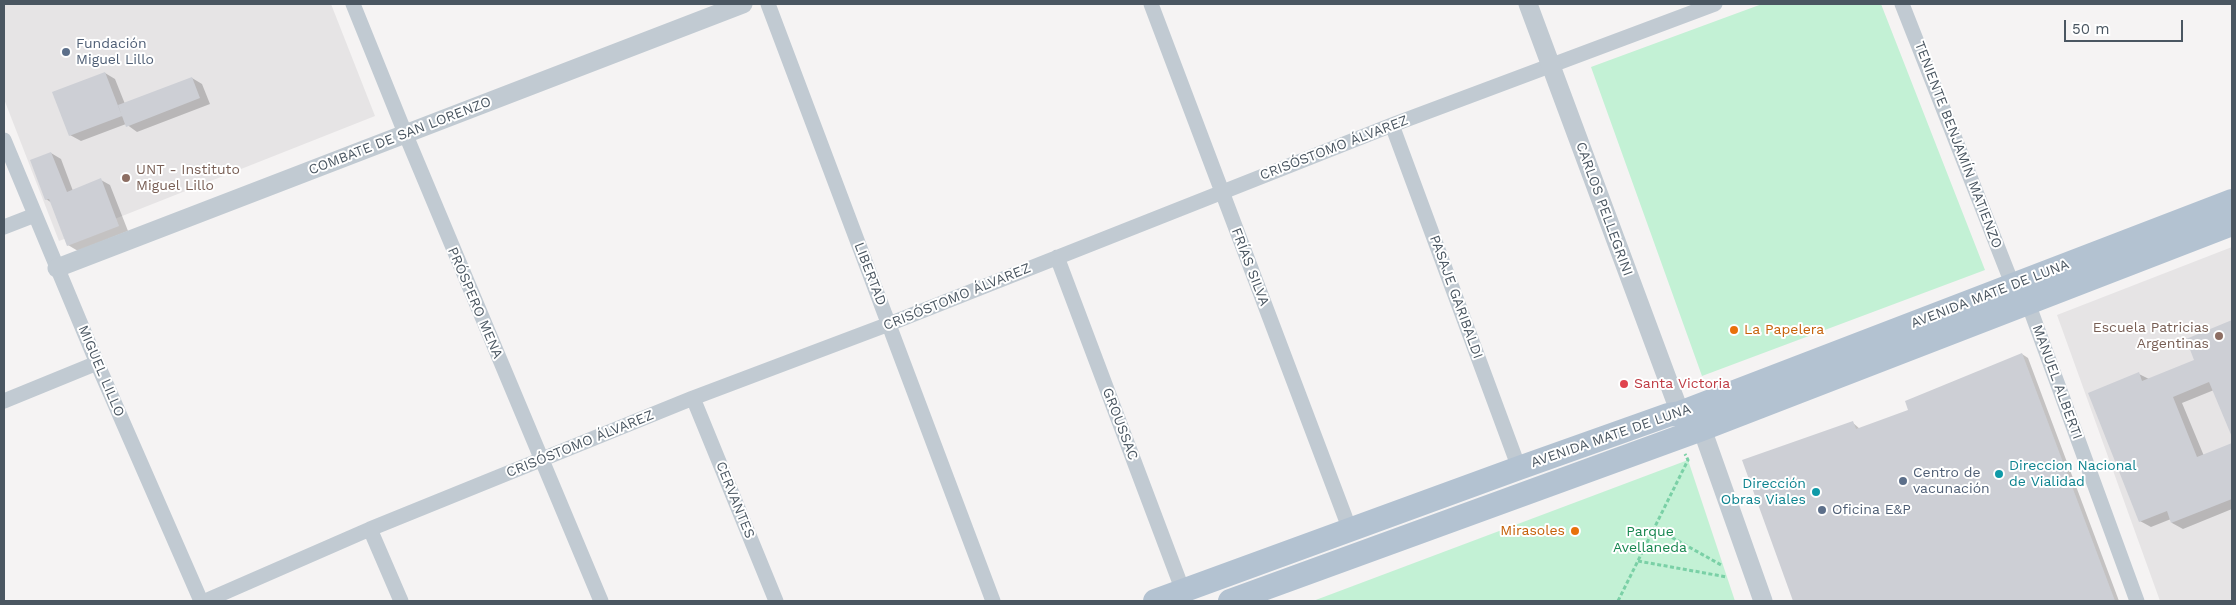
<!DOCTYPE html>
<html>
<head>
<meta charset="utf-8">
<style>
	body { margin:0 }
	#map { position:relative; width:2236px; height:605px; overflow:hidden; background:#f5f3f3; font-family:"Work Sans",sans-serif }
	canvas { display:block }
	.frame { position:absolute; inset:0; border:5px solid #4a5661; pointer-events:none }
	.scale { position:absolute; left:2064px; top:20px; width:119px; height:22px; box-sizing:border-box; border:2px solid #4a5661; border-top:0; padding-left:6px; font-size:15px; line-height:18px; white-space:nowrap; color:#4a5661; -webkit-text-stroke:4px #fff; paint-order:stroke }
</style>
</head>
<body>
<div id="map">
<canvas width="2236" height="605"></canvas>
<div class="frame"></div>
<div class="scale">50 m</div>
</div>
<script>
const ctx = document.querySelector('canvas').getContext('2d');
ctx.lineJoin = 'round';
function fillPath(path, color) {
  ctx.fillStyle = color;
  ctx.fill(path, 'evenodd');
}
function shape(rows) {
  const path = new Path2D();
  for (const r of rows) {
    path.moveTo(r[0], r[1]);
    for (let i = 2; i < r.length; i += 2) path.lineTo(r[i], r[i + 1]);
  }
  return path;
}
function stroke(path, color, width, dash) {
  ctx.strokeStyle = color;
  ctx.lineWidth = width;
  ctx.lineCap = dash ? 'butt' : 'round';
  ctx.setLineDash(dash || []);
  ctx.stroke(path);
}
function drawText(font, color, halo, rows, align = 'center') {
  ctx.font = font + ' "Work Sans",sans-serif';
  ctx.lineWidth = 4;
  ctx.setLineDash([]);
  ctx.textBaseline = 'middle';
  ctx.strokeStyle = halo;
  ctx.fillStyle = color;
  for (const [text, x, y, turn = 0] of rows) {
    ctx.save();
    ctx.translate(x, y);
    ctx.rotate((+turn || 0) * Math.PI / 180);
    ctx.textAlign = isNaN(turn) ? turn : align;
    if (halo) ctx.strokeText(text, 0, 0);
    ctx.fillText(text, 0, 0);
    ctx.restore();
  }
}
const education = shape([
	[4,4,331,4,375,116,59,241,4,99],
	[2232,247,2232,600,2160,601,2057,315]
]);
const green = shape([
	[1762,4,1881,4,1985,270,1702,376,1591,67],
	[1688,460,1735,601,1313,601]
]);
const shadow = shape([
	[105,73,115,79,125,104,192,78,202,84,210,104,137,132,126,124,81,141,70,135],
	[51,153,61,159,73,191,101,180,110,185,128,231,78,251,68,245,52,203,46,199],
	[2232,322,2232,435,2214,390,2182,403,2204,456,2232,444,2232,509,2183,529,2172,523,2171,519,2151,527,2140,521,2139,374,2149,379,2196,361,2187,340],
	[2022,354,2028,358,2119,601,1794,601,1743,461,1852,422,1860,429,1909,411]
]);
const building = shape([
	[105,72,122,116,69,136,52,92],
	[192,77,200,98,126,127,118,105],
	[51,152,67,192,101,178,119,226,67,246,49,199,45,200,30,160],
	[2232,320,2232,437,2209,382,2173,397,2197,457,2232,443,2232,499,2171,523,2167,511,2139,522,2088,393,2139,372,2142,381,2194,360,2186,339],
	[2022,353,2115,601,1793,601,1742,460,1853,421,1856,429,1908,410,1905,401]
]);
const path = shape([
	[1655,528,1723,566],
	[1638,561,1727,577],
	[1618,601,1688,460,1685,454]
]);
const minor = shape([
	[353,4,405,133,601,601],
	[768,4,993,601],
	[1151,4,1350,530],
	[1902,4,2013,286],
	[1392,125,1519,468],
	[4,140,97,363,201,601],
	[4,227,35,215],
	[1057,257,1183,591],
	[2028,303,2137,601],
	[693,398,776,601],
	[4,401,97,363],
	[370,529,401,601],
	[205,601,370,529,693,398,889,324,1392,125,1715,4]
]);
const tertiary = shape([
	[1528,4,1680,413,1702,429,1763,601],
	[57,268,743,4]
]);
const primary = shape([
	[1155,601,1519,468,1668,415,1680,413,2232,201],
	[1230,601,1702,429,2232,224]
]);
const markers = [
	[66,52,5,"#5c6f8a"],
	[126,178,5,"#8d6e63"],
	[1734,330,5,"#e8710a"],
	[2219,336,5,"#8d6e63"],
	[1624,384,5,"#e0444e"],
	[1999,474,5,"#0f9aa8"],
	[1903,481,5,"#5c6f8a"],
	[1816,492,5,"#0f9aa8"],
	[1822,510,5,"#5c6f8a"],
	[1575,531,5,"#e8710a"]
];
const serviceNames = [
	["Fundación",76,44],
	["Miguel Lillo",76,60],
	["Centro de",1913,473],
	["vacunación",1913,489],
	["Oficina E&P",1832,510]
];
const streetNames = [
	["COMBATE DE SAN LORENZO",400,136,-21],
	["TENIENTE BENJAMÍN MATIENZO",1958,145,69],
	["CRISÓSTOMO ÁLVAREZ",1334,148,-21],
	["CARLOS PELLEGRINI",1604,209,70],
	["FRÍAS SILVA",1250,267,69],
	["LIBERTAD",870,274,69],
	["AVENIDA MATE DE LUNA",1990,294,-21],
	["CRISÓSTOMO ÁLVAREZ",957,297,-22],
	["PASAJE GARIBALDI",1456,297,70],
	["PRÓSPERO MENA",475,303,67],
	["MIGUEL LILLO",101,371,67],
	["MANUEL ALBERTI",2057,382,70],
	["GROUSSAC",1120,424,69],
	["AVENIDA MATE DE LUNA",1611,436,-19],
	["CRISÓSTOMO ÁLVAREZ",580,444,-22],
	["CERVANTES",735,500,68]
];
const educationNames = [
	["UNT - Instituto",136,170],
	["Miguel Lillo",136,186],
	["Escuela Patricias",2209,328,"right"],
	["Argentinas",2209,344,"right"]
];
const foodNames = [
	["La Papelera",1744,330],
	["Mirasoles",1565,531,"right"]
];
const healthNames = [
	["Santa Victoria",1634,384]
];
const cultureNames = [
	["Direccion Nacional",2009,466],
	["de Vialidad",2009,482],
	["Dirección",1806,484,"right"],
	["Obras Viales",1806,500,"right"]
];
const parkNames = [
	["Parque",1650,532],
	["Avellaneda",1650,548]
];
fillPath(education, '#e6e4e5');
fillPath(green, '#c3f1d5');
fillPath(shadow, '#0003');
fillPath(building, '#cdcfd5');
stroke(path, '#7ad0a6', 3, [4, 2.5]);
stroke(minor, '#c1cad2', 15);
stroke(tertiary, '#c1cad2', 19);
stroke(primary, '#b3c2d1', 24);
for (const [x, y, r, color] of markers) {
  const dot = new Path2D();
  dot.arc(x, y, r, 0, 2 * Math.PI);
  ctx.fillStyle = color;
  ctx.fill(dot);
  stroke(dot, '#fff', 2);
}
drawText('14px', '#4e5e75', '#fff', serviceNames, 'left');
drawText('14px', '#4a5661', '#fff', streetNames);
drawText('14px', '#785e54', '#fff', educationNames, 'left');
drawText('14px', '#c56008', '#fff', foodNames, 'left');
drawText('14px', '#be3a42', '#fff', healthNames, 'left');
drawText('14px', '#0d838f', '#fff', cultureNames, 'left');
drawText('14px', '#17864f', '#fff', parkNames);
</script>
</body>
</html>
